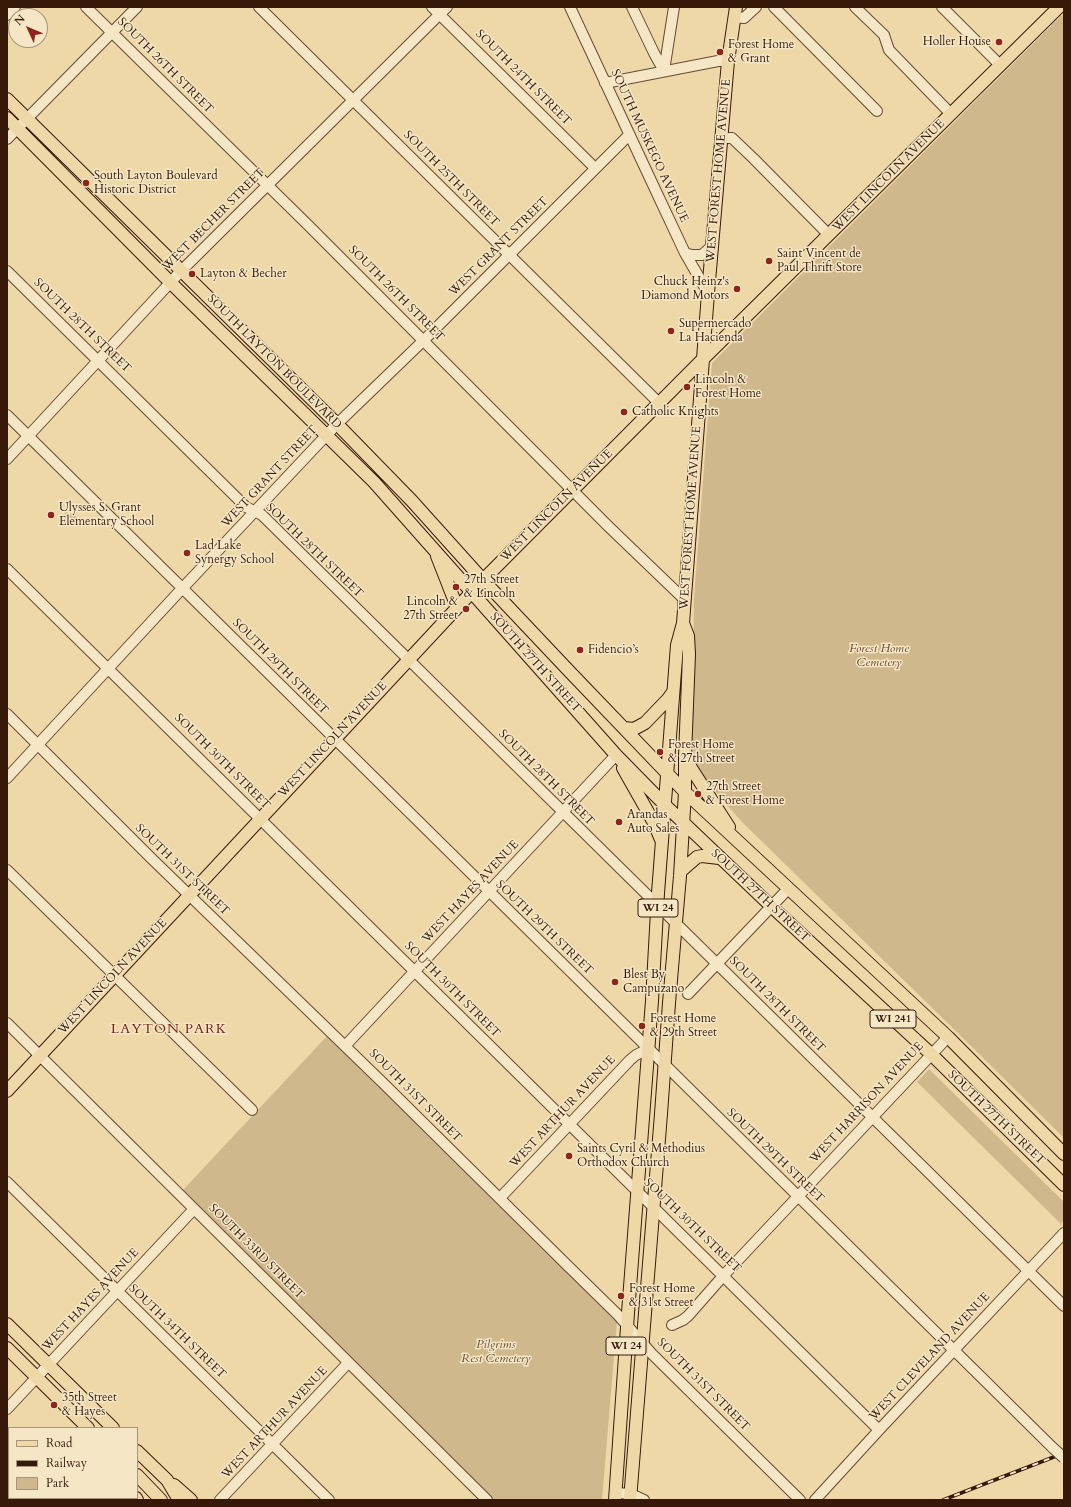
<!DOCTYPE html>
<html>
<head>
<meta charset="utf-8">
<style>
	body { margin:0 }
	#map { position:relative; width:1071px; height:1507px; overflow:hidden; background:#efd8a8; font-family:Cardo,serif }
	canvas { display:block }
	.frame { position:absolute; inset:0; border:8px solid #37190a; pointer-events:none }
	.legend { position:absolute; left:8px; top:1427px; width:130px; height:72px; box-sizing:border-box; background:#f5e6c6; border:1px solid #a9947b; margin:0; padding:5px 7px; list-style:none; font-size:12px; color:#37190a }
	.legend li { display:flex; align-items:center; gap:8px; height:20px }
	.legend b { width:20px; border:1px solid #a9947b }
	.north { position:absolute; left:8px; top:8px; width:40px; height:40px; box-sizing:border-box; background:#f5e6c6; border:1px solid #a9947b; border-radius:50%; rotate:314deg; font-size:11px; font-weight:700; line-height:16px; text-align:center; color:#37190a }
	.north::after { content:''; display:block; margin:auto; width:14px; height:18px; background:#8f2418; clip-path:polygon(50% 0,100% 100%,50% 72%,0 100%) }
</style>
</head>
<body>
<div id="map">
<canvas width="1071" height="1507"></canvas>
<div class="frame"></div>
<ul class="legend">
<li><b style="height:5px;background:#efd8a8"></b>Road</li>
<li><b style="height:5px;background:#37190a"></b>Railway</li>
<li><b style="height:11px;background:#d0b88d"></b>Park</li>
</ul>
<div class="north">N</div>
</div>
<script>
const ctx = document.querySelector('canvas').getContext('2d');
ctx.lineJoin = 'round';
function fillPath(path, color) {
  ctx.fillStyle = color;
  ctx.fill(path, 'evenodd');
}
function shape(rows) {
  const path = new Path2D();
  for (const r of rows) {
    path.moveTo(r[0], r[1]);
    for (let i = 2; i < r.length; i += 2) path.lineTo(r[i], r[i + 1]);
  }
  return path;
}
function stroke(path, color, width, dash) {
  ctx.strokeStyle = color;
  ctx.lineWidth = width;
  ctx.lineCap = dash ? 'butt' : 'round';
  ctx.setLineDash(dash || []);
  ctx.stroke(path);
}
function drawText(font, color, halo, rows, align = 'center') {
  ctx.font = font + ' Cardo,serif';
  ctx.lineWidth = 3;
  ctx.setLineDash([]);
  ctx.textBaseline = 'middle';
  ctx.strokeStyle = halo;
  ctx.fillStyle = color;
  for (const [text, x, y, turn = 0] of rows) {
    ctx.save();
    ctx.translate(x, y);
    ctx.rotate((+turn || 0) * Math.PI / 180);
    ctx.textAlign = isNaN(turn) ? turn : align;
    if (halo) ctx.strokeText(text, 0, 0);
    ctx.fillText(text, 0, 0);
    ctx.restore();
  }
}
const green = shape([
	[1062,15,1064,17,1064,1138,964,1039,742,822,695,769,692,761,694,598,712,363],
	[67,512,69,514,73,513,75,514,76,517,74,521,66,526,61,522,60,517],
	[327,1036,440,1146,617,1321,602,1500,493,1500,182,1191],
	[929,1069,1064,1202,1064,1219,1061,1224,917,1082]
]);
const minor = shape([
	[86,7,309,226,608,526,685,600],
	[259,7,659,403],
	[432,7,595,168],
	[570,7,654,187,685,253,708,293],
	[632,7,654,53,664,71],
	[774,7,877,111],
	[855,7,884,35,889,50,951,114],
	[942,7,1000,65],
	[7,15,15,7],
	[734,17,744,18,756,7],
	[664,71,674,7],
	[605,83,718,61,728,61],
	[722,138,732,138,754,159,829,235],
	[7,139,137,7],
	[685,253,691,255,702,255,712,246],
	[7,271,246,507,262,515,1064,1306],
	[7,415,1053,1448],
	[7,459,181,271,447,7],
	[7,569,879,1430],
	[7,714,151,858,382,1082,568,1266,618,1315,652,1354,800,1500],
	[7,778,177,594,337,424,424,340,629,135],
	[7,870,252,1110],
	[688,994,788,889],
	[7,1023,487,1500],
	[345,1046,616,755],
	[7,1182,329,1500],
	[500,1198,630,1060,636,1055,648,1049],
	[672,1325,683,1320,688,1316,724,1275,948,1037],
	[7,1409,194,1209],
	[616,1493,631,1494,644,1500],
	[220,1500,348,1363],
	[815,1500,879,1430,1064,1233]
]);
const major = shape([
	[7,99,337,424,412,501,483,580,569,671,685,792,948,1037,1064,1154],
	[7,118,170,282,374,482,616,755,666,806,771,906,931,1054,1064,1185],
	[437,556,457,607],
	[624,728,634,729,645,723,668,699,673,692],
	[687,759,691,768,729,827],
	[623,768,653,821,662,842],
	[681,871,697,857,702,856,719,858],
	[7,1091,483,580,703,359,1059,7],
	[7,1324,113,1428],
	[7,1348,88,1428],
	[137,1451,167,1480,179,1500],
	[137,1475,161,1500],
	[174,1485,191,1500],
	[136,1498,137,1500],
	[615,1500,628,1313,652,1001,658,893,677,645,683,623,708,293,728,61,736,7],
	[630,1500,661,1114,669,1003,680,876,685,792,685,756,689,654,688,636,683,623]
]);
const rail = shape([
	[943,1500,1064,1453]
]);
const minorBridge = shape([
	[1053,1448,1064,1458]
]);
const markers = [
	[999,42,4,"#8f2418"],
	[720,52,4,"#8f2418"],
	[86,183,4,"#8f2418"],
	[769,261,4,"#8f2418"],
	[192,274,4,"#8f2418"],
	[737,289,4,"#8f2418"],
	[671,331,4,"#8f2418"],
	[687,387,4,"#8f2418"],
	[624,412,4,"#8f2418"],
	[51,515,4,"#8f2418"],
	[187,553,4,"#8f2418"],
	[456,587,4,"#8f2418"],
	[466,609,4,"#8f2418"],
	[580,650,4,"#8f2418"],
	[660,752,4,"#8f2418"],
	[698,794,4,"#8f2418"],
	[619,822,4,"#8f2418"],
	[615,982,4,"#8f2418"],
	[642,1026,4,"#8f2418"],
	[569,1156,4,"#8f2418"],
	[621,1296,4,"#8f2418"],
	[54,1405,4,"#8f2418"]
];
const shields = [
	[658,908,40],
	[893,1019,46],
	[626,1346,40]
];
const shieldNames = [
	["WI 24",658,908],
	["WI 241",893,1019],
	["WI 24",626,1346]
];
const poiNames = [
	["Holler House",991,42,"right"],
	["Forest Home",728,45],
	["& Grant",728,59],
	["South Layton Boulevard",94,176],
	["Historic District",94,190],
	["Saint Vincent de",777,254],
	["Paul Thrift Store",777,268],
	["Layton & Becher",200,274],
	["Chuck Heinz's",729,282,"right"],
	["Diamond Motors",729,296,"right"],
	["Supermercado",679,324],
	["La Hacienda",679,338],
	["Lincoln &",695,380],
	["Forest Home",695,394],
	["Catholic Knights",632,412],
	["Ulysses S. Grant",59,508],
	["Elementary School",59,522],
	["Lad Lake",195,546],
	["Synergy School",195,560],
	["27th Street",464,580],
	["& Lincoln",464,594],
	["Lincoln &",458,602,"right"],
	["27th Street",458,616,"right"],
	["Fidencio’s",588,650],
	["Forest Home",668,745],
	["& 27th Street",668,759],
	["27th Street",706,787],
	["& Forest Home",706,801],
	["Arandas",627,815],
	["Auto Sales",627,829],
	["Blest By",623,975],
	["Campuzano",623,989],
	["Forest Home",650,1019],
	["& 29th Street",650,1033],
	["Saints Cyril & Methodius",577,1149],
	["Orthodox Church",577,1163],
	["Forest Home",629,1289],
	["& 31st Street",629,1303],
	["35th Street",62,1398],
	["& Hayes",62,1412]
];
const streetNames = [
	["SOUTH 26TH STREET",165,66,45],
	["SOUTH 24TH STREET",523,78,45],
	["SOUTH MUSKEGO AVENUE",649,146,65],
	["WEST FOREST HOME AVENUE",719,171,-85],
	["WEST LINCOLN AVENUE",889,176,-45],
	["SOUTH 25TH STREET",451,179,45],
	["WEST BECHER STREET",214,220,-45],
	["WEST GRANT STREET",499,247,-45],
	["SOUTH 26TH STREET",396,294,45],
	["SOUTH 28TH STREET",82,326,44],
	["SOUTH LAYTON BOULEVARD",274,362,45],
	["WEST GRANT STREET",270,477,-47],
	["WEST LINCOLN AVENUE",557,506,-45],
	["WEST FOREST HOME AVENUE",691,518,-86],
	["SOUTH 28TH STREET",314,551,44],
	["SOUTH 27TH STREET",535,663,48],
	["SOUTH 29TH STREET",280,667,45],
	["WEST LINCOLN AVENUE",333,740,-47],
	["SOUTH 30TH STREET",222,762,45],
	["SOUTH 28TH STREET",546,778,45],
	["SOUTH 31ST STREET",182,870,44],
	["WEST HAYES AVENUE",471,892,-47],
	["SOUTH 27TH STREET",760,896,43],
	["SOUTH 29TH STREET",544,928,44],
	["WEST LINCOLN AVENUE",113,977,-47],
	["SOUTH 30TH STREET",452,990,45],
	["SOUTH 28TH STREET",777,1005,45],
	["SOUTH 31ST STREET",415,1096,45],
	["WEST HARRISON AVENUE",867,1103,-47],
	["WEST ARTHUR AVENUE",563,1112,-47],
	["SOUTH 27TH STREET",996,1118,44],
	["SOUTH 29TH STREET",775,1156,44],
	["SOUTH 30TH STREET",692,1226,44],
	["SOUTH 33RD STREET",256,1252,45],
	["WEST HAYES AVENUE",91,1300,-47],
	["SOUTH 34TH STREET",177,1332,44],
	["WEST CLEVELAND AVENUE",930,1357,-47],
	["SOUTH 31ST STREET",703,1385,45],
	["WEST ARTHUR AVENUE",275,1423,-47]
];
const parkNames = [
	["Forest Home",879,649],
	["Cemetery",879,663],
	["Pilgrims",496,1345],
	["Rest Cemetery",496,1359]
];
const quarterNames = [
	["LAYTON PARK",169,1030]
];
fillPath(green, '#d0b88d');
stroke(minor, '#654932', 12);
stroke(major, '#37190a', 14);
stroke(minor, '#f5e6c6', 10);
stroke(major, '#efd8a8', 12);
stroke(rail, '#37190a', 3.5);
stroke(rail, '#f5e6c6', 2, [6]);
stroke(minorBridge, '#654932', 12, []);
stroke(minorBridge, '#f5e6c6', 10);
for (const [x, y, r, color] of markers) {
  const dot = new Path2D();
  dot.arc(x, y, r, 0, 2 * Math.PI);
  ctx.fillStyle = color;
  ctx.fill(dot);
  stroke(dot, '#f5e6c6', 1.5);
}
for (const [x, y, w] of shields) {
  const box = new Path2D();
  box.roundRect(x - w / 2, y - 9, w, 18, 3);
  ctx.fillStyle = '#f5e6c6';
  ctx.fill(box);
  stroke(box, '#37190a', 1);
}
drawText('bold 11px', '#37190a', null, shieldNames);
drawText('12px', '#37190a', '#f5e6c6', poiNames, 'left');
drawText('12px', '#37190a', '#f5e6c6', streetNames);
drawText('italic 12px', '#654931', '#f5e6c6', parkNames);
ctx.letterSpacing = '1px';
drawText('14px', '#7a1f14', '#f5e6c6', quarterNames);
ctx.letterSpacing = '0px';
</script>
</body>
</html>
